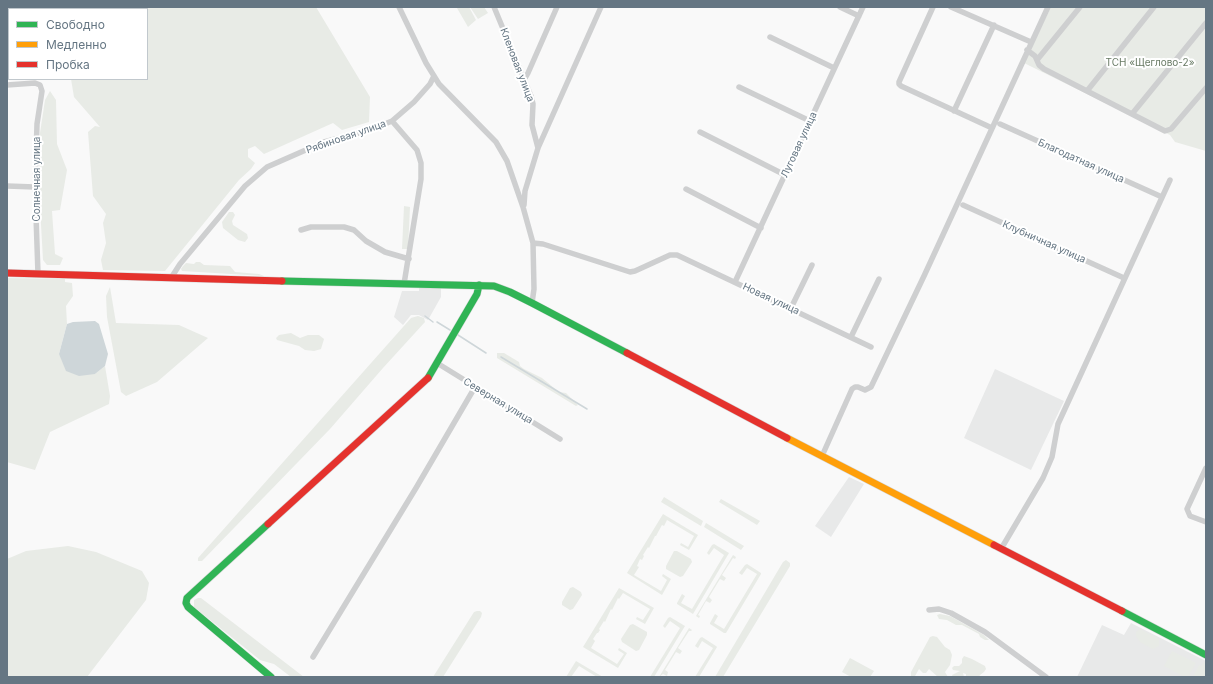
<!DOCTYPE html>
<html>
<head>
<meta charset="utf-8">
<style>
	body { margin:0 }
	#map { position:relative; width:1213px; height:684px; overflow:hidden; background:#f9f9f9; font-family:Inter,sans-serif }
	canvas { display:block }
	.frame { position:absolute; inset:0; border:8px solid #657683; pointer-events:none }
	.legend { position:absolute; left:8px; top:8px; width:140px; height:72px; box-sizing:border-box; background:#fff; border:1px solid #c1c8cd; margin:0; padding:5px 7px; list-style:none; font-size:12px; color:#657683 }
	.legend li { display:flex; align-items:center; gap:8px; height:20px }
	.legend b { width:20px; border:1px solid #c1c8cd }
</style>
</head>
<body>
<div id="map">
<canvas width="1213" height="684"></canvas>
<div class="frame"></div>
<ul class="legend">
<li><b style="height:5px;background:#30b455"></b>Свободно</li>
<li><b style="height:5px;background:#ff9f0a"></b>Медленно</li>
<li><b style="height:5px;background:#e5322d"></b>Пробка</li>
</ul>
</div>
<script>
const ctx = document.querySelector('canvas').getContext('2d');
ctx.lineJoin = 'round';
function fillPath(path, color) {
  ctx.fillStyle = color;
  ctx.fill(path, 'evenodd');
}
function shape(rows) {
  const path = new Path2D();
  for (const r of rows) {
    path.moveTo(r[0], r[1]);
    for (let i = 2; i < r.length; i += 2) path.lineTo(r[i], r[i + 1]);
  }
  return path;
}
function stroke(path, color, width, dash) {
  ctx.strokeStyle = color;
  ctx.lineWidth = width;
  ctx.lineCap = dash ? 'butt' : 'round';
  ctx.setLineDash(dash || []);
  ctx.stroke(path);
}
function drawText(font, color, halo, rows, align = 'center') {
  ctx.font = font + ' Inter,sans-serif';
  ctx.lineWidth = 4;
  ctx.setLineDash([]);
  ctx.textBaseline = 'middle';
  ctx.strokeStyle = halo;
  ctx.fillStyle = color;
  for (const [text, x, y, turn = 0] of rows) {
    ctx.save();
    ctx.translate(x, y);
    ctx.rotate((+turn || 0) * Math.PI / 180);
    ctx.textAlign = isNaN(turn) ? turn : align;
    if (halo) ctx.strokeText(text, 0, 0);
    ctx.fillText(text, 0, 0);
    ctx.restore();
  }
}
const built = shape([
	[419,288,441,288,441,297,428,320,419,315,411,315,403,325,394,317,402,291,419,291],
	[995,369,1064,401,1031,470,964,438],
	[849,477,864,484,831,537,815,526],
	[1131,623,1206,661,1206,677,1077,677,1102,625,1124,635]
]);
const green = shape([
	[7,7,20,7,21,9,9,9,9,59,7,61],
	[67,7,316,7,370,97,369,122,342,130,333,123,264,154,255,146,248,149,248,157,255,163,251,169,239,180,165,271,103,270,101,260,106,243,103,223,106,214,93,196,88,132,95,126,100,127,74,97,71,79,147,79,147,9,67,9],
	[459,7,469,7,476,20,468,27,457,8],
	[470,7,484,7,488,13,478,19],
	[1051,7,1206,7,1206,151,1175,142,1170,135,1024,63],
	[50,91,56,100,57,144,67,170,60,210,52,211,55,254,63,258,60,265,47,265,43,260,39,189,40,133,45,100],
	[404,206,410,207,408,249,402,249],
	[229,212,233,212,235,215,232,221,233,225,247,234,248,238,245,242,238,240,223,228,222,222],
	[196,262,200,262,204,265,230,266,235,272,259,274,264,276,182,271,181,269,183,266,186,263,194,264],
	[7,278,65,279,65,282,72,283,73,296,66,306,67,324,59,354,95,374,105,366,110,396,109,404,50,432,35,470,7,462],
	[110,287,116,323,179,325,208,338,157,382,126,396,121,392,107,317,106,296],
	[418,316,424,318,425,322,383,368,330,429,202,561,198,561,198,558,411,318],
	[291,333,300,338,308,335,319,335,324,339,321,349,314,351,305,350,299,346,277,340,276,338,279,335],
	[497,353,504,353,519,362,520,366,524,369,542,378,559,392,566,393,578,405,576,406,497,358],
	[664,497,703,521,701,526,661,502],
	[721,499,760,521,757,525,719,502],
	[663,514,698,535,689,550,680,545,681,543,688,547,694,536,667,520,664,526,662,525,656,536,655,536,649,548,648,547,643,555,644,556,642,560,640,559,637,566,639,567,634,575,661,591,667,580,662,576,663,574,671,579,662,595,627,573],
	[706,523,744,546,741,550,704,527],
	[714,544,729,553,693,614,677,604,677,603,682,594,685,596,681,603,692,609,724,555,714,548,709,555,707,553,712,545],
	[68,546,96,552,142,571,149,583,146,600,87,677,7,677,7,559,26,551],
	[674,551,677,551,691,559,692,562,683,576,680,577,666,569,666,566],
	[733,555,736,557,735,559,733,558,722,575,726,578,724,581,720,579,709,597,712,600,710,603,706,601,698,615,700,616,699,618,696,616],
	[786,560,790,563,790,566,723,677,715,677,783,562],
	[747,564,761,573,761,574,726,633,724,633,710,624,710,623,715,614,718,616,714,623,724,629,757,574,747,568,742,575,739,573,745,565],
	[573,587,581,592,582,595,573,609,570,610,562,605,562,602,570,588],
	[619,588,654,608,645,624,636,619,637,617,643,620,650,609,623,593,619,599,618,598,612,610,611,609,605,622,604,621,599,629,600,630,598,633,597,633,593,639,595,641,591,648,617,664,624,654,618,650,619,648,627,653,618,668,583,647],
	[198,598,201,598,304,677,291,677,274,664,260,660,194,607,194,600],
	[477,611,480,611,482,613,481,617,443,677,433,677,474,612],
	[940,614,950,616,984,635,989,640,985,640,980,637,979,634,962,625,956,625,947,620,939,619,937,615],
	[670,617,685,626,654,677,650,677,680,628,670,621,665,628,663,626,668,618],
	[633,624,647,632,647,635,639,650,636,651,622,642,621,639,630,625],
	[689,628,692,630,691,631,689,631,678,648,682,651,680,654,676,652,665,670,668,672,667,676,663,674,659,677],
	[1140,629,1159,639,1159,646,1153,649,1140,642,1136,636,1136,632],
	[933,636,937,637,945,647,950,650,952,655,950,665,945,672,948,677,938,677,929,669,926,673,923,673,919,669,915,676,911,676,911,672,930,637],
	[702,637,716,646,717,647,699,677,695,677,713,648,702,641,698,648,695,646,700,638],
	[1172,651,1196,663,1188,677,1185,677,1164,666],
	[964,656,972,659,985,666,986,669,984,672,980,675,979,677,966,677,966,674,963,673,964,677,953,677,952,675,960,671,953,670,952,668,954,666,959,666,962,663,962,659],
	[850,658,874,671,870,677,851,677,842,672],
	[576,661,603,677,597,677,579,666,571,677,566,677],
	[1204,662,1206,664,1206,677,1193,677,1199,665,1201,666]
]);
const water = shape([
	[95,321,99,324,108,354,105,366,95,374,79,376,66,371,59,354,67,324,73,322]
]);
const stream = shape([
	[425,316,433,322],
	[437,322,450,330],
	[458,335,486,353],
	[501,357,587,409]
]);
const street = shape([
	[399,7,426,63,439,84,496,142,507,161,523,207,533,243,534,289,532,303],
	[494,7,531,96,533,104,532,125,538,148],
	[840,7,859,16],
	[933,7,899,82,899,84,901,86,992,128],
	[951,7,1031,42],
	[770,37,834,68],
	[1027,50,1035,56,1039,65,1044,69,1165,131,1171,129,1206,88],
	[1037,60,1080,7],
	[524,80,528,73,557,7],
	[7,85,35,83,40,85,42,91,37,124,35,187,38,274],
	[739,87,810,121],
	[1087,91,1154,7],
	[954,111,994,25],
	[1132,114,1206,23],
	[392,121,417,150,421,163,421,179,404,284],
	[1000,124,1162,197],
	[700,132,785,175],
	[7,186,35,187],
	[686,189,761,228],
	[524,205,525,191,538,148,601,7],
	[963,205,1124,278],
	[301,230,311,227,344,227,354,230,366,241,385,252,409,259],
	[533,243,543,244,630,272,635,271,670,255,677,255,871,347],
	[171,278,180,264,245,186,267,167,324,142,370,130,392,121,414,102,430,84,434,76],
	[735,282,863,7],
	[791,308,812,265],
	[851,337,879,279],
	[437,363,560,439],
	[822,456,852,389,855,387,858,387,865,390,871,387,924,276,1048,7],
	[1206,468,1187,509,1190,516,1206,522],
	[1001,549,1043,478,1052,457,1058,424,1170,180],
	[929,610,939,609,951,613,985,632,1046,677],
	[313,657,416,488,475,387]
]);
const fast = shape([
	[282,281,494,286,510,292,532,303,627,353],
	[428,378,477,294,479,285],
	[268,524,187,598,186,603,188,607,271,677],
	[1122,611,1206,655]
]);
const slow = shape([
	[787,438,994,545]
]);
const jam = shape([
	[7,273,282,281],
	[627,353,787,438],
	[268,524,428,378],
	[994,545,1122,611]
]);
const parkNames = [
	["ТСН «Щеглово-2»",1150,63]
];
const streetNames = [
	["Кленовая улица",517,65,69],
	["Рябиновая улица",346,137,-19],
	["Луговая улица",799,145,-65],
	["Благодатная улица",1081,161,24],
	["Солнечная улица",37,179,-90],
	["Клубничная улица",1044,242,24],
	["Новая улица",771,299,25],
	["Северная улица",498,401,31]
];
fillPath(built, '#e8e9e9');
fillPath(green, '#e8ebe6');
fillPath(water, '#ced6d9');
stroke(stream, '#ced6d9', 1.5);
stroke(fast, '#d5d6d7', 8);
stroke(slow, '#d5d6d7', 8);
stroke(jam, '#d5d6d7', 8);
stroke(street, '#cecfd0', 5.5);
stroke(fast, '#30b455', 7);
stroke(slow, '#ff9f0a', 7);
stroke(jam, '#e5322d', 7);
drawText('10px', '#687a64', '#fff', parkNames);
drawText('10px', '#657683', '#fff', streetNames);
</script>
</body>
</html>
